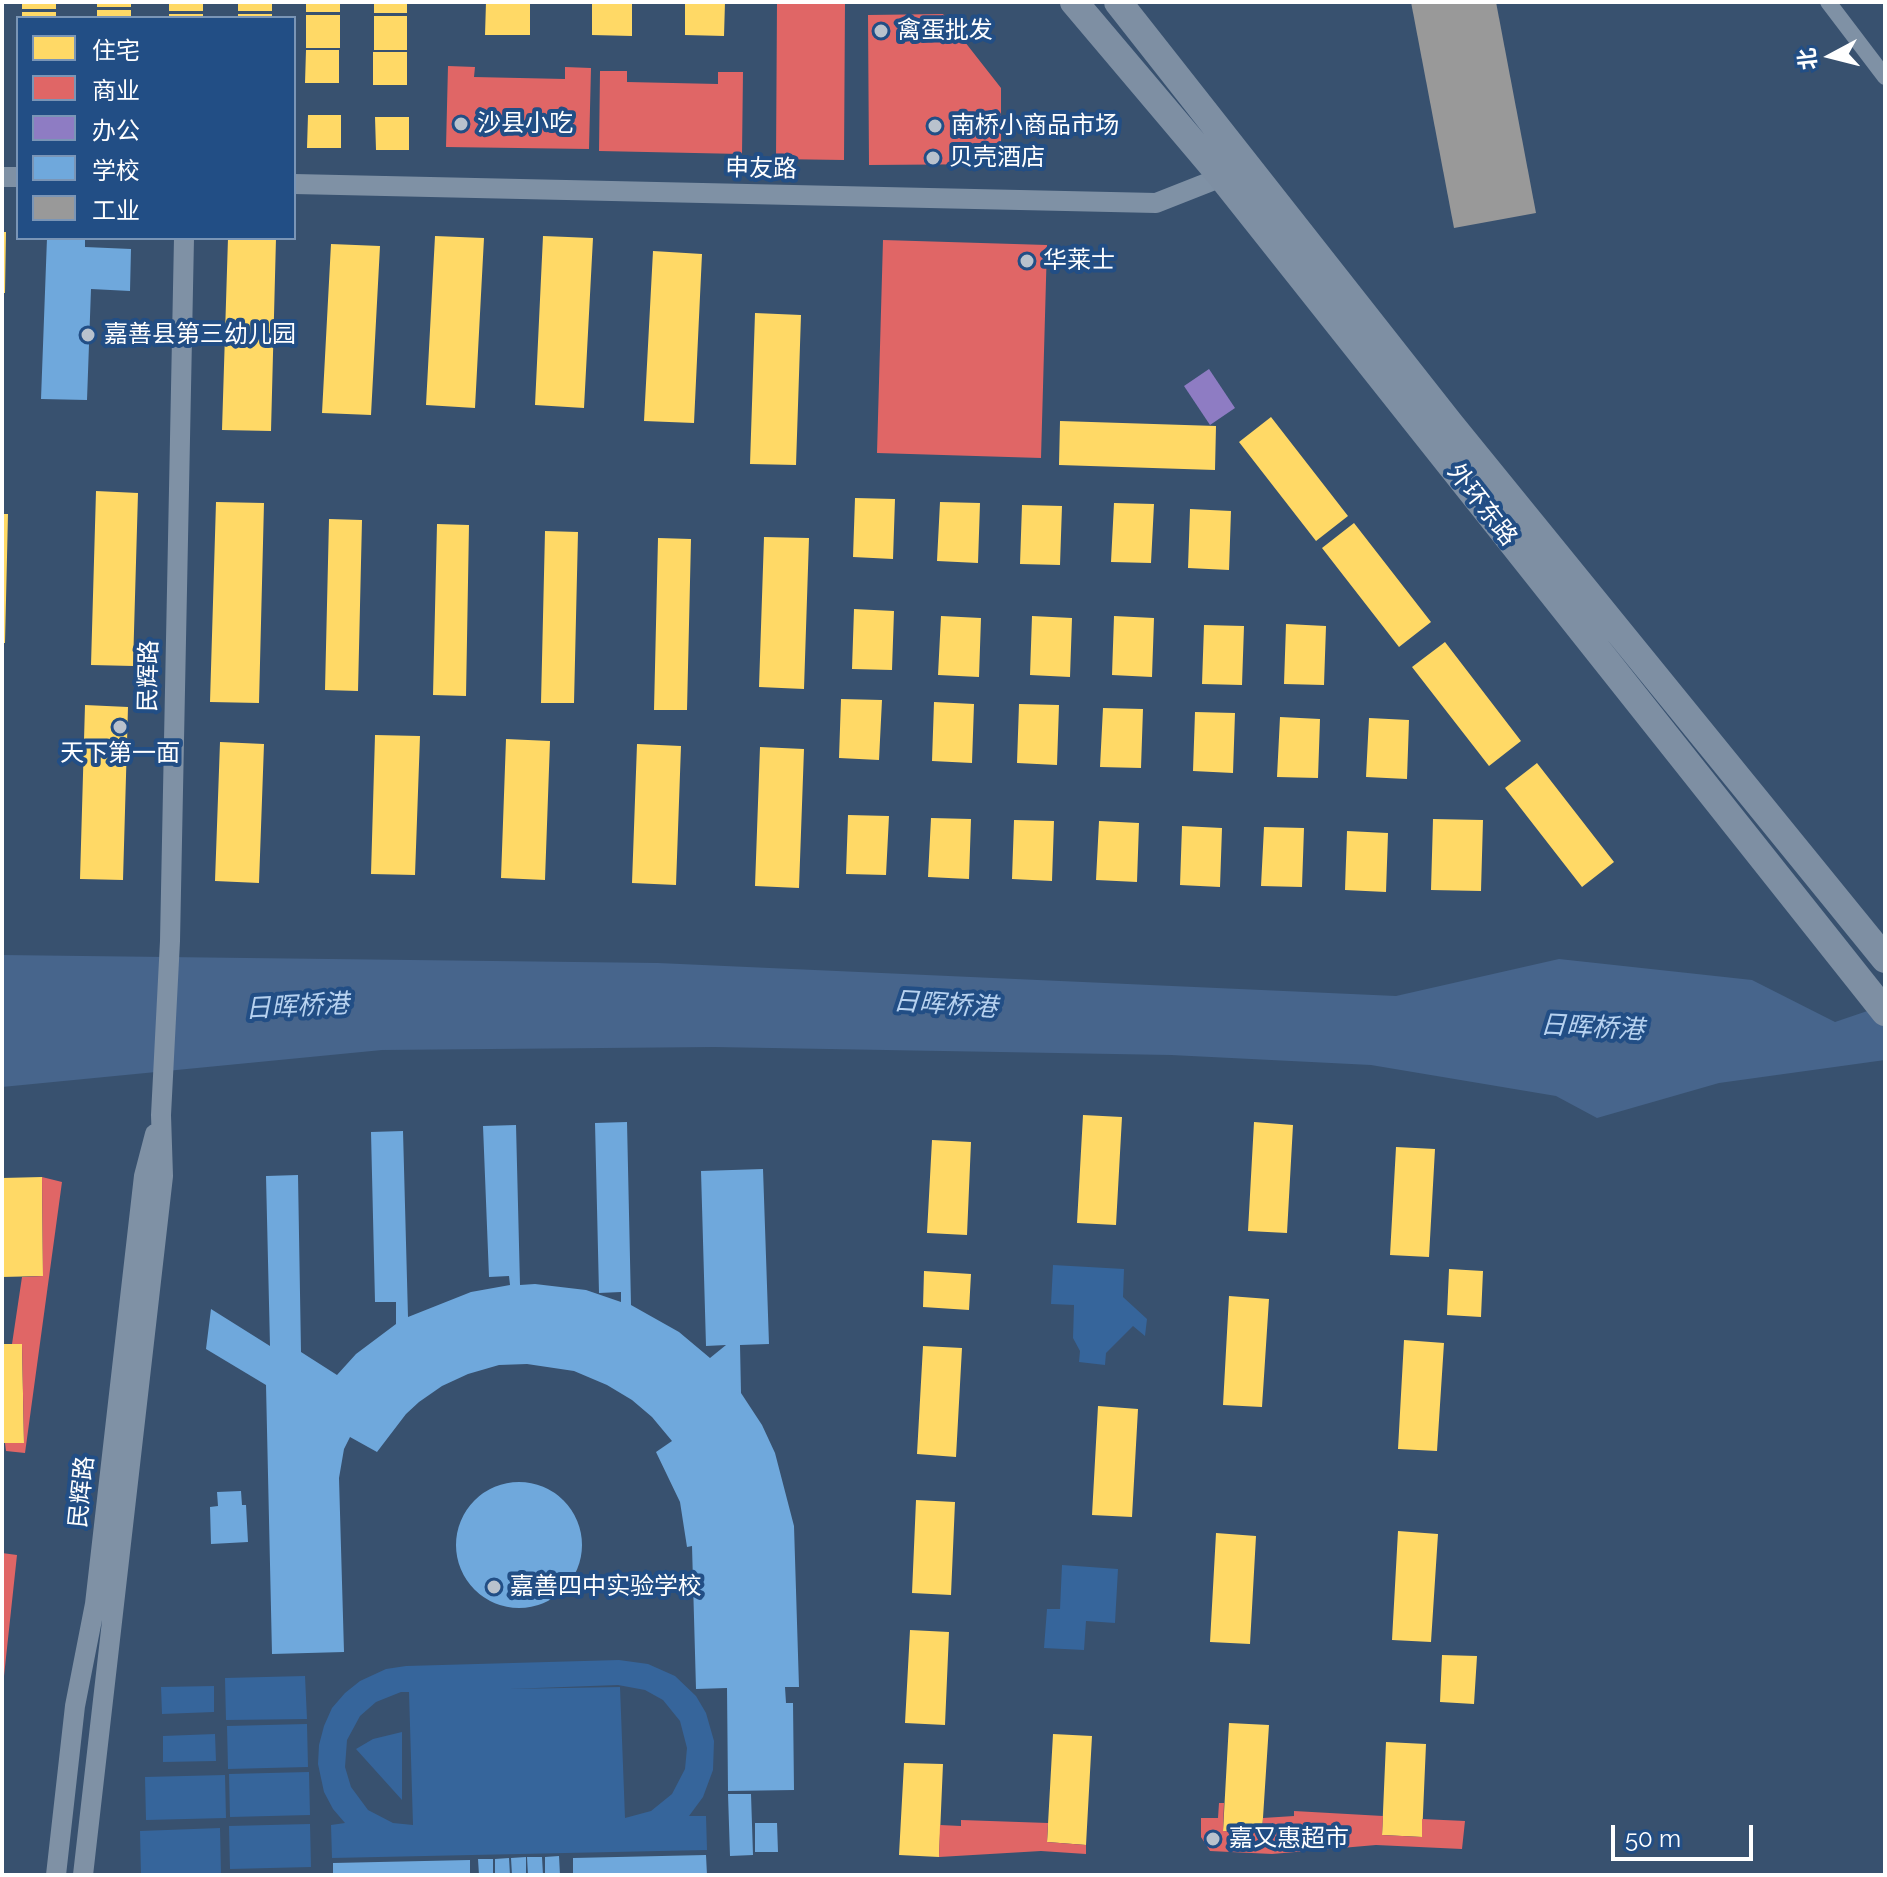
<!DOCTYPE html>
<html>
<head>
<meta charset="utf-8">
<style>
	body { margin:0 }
	#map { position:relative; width:1887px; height:1877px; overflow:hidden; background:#38516f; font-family:Raleway,"Noto Sans SC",sans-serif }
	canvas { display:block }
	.frame { position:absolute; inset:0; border:4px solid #fff; pointer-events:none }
	.legend { position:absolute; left:16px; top:16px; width:280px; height:224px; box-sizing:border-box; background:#224e85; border:2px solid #7a95b6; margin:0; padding:10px 14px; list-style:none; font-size:24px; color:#fff }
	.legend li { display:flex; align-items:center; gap:16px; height:40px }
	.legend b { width:40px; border:2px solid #7a95b6 }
	.north { position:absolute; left:1791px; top:16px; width:80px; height:80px; -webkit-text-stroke:6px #224e85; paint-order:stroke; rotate:263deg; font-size:22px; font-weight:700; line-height:32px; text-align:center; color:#fff }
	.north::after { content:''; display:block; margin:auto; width:28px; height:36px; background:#fff; clip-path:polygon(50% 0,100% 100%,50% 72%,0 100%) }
	.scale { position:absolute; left:1611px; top:1825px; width:142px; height:36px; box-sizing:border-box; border:4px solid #fff; border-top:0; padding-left:10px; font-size:24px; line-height:28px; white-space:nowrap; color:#fff; -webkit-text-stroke:6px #224e85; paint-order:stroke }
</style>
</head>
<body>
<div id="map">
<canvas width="1887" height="1877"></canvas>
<div class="frame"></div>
<ul class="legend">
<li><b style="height:22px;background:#ffd966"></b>住宅</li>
<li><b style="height:22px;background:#e06666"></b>商业</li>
<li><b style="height:22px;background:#8e7cc3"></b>办公</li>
<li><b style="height:22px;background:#6fa8dc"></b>学校</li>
<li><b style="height:22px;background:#999"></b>工业</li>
</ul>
<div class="north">北</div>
<div class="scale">50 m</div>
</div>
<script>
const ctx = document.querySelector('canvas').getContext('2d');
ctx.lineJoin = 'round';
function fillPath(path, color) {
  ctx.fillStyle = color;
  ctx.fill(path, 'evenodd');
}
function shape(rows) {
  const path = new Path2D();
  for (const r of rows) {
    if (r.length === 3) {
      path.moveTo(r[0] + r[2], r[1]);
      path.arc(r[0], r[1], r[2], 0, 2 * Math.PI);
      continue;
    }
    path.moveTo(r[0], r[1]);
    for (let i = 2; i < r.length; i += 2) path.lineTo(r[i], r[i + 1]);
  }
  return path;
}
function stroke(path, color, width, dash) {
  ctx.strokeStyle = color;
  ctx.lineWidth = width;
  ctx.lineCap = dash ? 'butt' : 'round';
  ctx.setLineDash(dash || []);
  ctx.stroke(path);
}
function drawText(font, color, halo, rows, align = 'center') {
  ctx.font = font + ' Raleway,"Noto Sans SC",sans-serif';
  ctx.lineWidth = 8;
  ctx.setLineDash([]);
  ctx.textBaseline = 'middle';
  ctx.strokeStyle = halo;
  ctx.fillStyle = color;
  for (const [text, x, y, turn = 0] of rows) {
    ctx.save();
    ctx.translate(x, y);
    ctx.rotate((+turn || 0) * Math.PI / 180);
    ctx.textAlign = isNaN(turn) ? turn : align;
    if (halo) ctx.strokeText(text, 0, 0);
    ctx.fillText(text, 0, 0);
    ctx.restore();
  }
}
const green = shape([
	[1053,1265,1124,1269,1123,1297,1147,1319,1145,1336,1133,1326,1106,1353,1105,1365,1079,1362,1080,1351,1073,1338,1074,1305,1051,1304],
	[1062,1565,1118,1569,1115,1623,1086,1621,1084,1650,1044,1648,1047,1609,1060,1609],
	[619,1660,648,1664,675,1676,696,1696,706,1713,714,1741,713,1770,703,1797,689,1816,706,1816,707,1850,332,1858,331,1825,345,1823,333,1809,324,1792,318,1764,319,1745,324,1726,332,1708,345,1693,360,1681,386,1669,406,1666],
	[618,1685,645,1690,663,1700,680,1721,687,1748,685,1769,672,1794,651,1811,625,1818,620,1687,509,1689],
	[401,1692,409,1692,413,1825,393,1823,368,1810,351,1787,345,1767,347,1740,360,1716,376,1702],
	[305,1676,307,1719,226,1720,225,1678],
	[214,1686,214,1712,162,1714,161,1687],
	[307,1724,308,1767,228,1769,227,1726],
	[402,1732,402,1800,356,1749,373,1739],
	[215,1734,216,1761,163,1762,163,1736],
	[309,1772,310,1815,230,1817,229,1774],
	[225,1775,226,1818,146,1820,145,1777],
	[310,1824,311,1867,230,1869,229,1826],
	[220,1828,221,1873,141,1875,140,1831]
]);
const water = shape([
	[2,955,658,963,1396,996,1559,959,1752,980,1835,1022,1885,1005,1885,1060,1719,1083,1597,1118,1556,1096,1371,1065,1171,1055,714,1047,382,1050,2,1087]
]);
const homes = shape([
	[22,2,56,2,56,9,22,9],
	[97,2,131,2,131,7,97,7],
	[169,2,203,2,203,11,169,11],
	[238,2,272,2,272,11,238,11],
	[306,2,340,2,340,12,306,12],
	[374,2,407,2,407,13,374,13],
	[486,2,530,2,530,35,485,35],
	[592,2,632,2,632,36,592,35],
	[685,2,725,2,724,36,685,35],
	[97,10,131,10,131,18,97,18],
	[22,12,56,12,56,18,22,18],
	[169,14,203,14,203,18,169,18],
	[238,14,272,14,272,18,238,18],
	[306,15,340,15,340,48,306,48],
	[374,16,407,16,407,50,374,50],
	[306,50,339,50,339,83,305,83],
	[373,52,407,52,407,85,373,85],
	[308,115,341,115,341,148,307,148],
	[375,117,409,117,409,150,376,150],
	[2,232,6,232,5,293,2,293],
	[435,236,484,238,475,408,426,405],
	[543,236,593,238,584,408,535,405],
	[228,238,276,238,271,431,222,430],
	[331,244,380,246,371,415,322,413],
	[653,251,702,254,694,423,644,421],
	[755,313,801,315,796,465,750,464],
	[1271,417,1348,516,1316,541,1239,442],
	[1060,421,1216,426,1215,470,1059,465],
	[96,491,138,493,133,666,91,665],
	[855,498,895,499,893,559,853,557],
	[216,502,264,503,259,703,210,702],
	[940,502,980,503,978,563,937,561],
	[1114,503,1154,504,1151,563,1111,562],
	[1022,505,1062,506,1060,565,1020,564],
	[1190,509,1231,511,1229,570,1188,568],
	[2,514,8,514,5,643,2,643],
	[329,519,362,520,358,691,325,690],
	[1354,523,1431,622,1399,647,1322,548],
	[437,524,469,525,466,696,433,695],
	[545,531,578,532,574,703,541,703],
	[764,537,809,538,804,689,759,687],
	[658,538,691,539,687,710,654,710],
	[854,609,894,611,892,670,852,669],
	[941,616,981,618,979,677,938,675],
	[1032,616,1072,618,1070,677,1030,675],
	[1114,616,1154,618,1152,677,1112,675],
	[1286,624,1326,626,1324,685,1284,684],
	[1204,625,1244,626,1242,685,1202,684],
	[1445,642,1521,741,1489,766,1412,667],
	[841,699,882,700,879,760,839,758],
	[934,702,974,704,972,763,932,761],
	[1019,704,1059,705,1057,765,1017,763],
	[85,705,128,707,123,880,80,879],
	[1103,708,1143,709,1141,768,1100,767],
	[1195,712,1235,713,1233,773,1193,771],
	[1280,717,1320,719,1318,778,1277,777],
	[1369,718,1409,720,1407,779,1366,777],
	[375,735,420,736,415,875,371,874],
	[506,739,550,741,545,880,501,878],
	[220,742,264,744,259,883,215,881],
	[637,744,681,746,676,885,632,883],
	[760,747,804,749,799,888,755,886],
	[1537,763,1614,862,1582,887,1505,788],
	[848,815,889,816,886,875,846,874],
	[931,818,971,819,969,879,928,877],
	[1433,819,1483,820,1481,891,1431,890],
	[1014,820,1054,821,1052,881,1012,879],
	[1099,821,1139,823,1137,882,1096,880],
	[1182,826,1222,828,1220,887,1180,885],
	[1264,827,1304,828,1302,887,1261,886],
	[1347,831,1388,833,1386,892,1345,890],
	[1083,1115,1122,1117,1116,1225,1077,1223],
	[1254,1122,1293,1125,1287,1233,1248,1231],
	[932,1140,971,1142,967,1235,927,1233],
	[1396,1147,1435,1149,1429,1257,1390,1255],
	[42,1177,43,1276,2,1277,2,1178],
	[1449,1269,1483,1271,1481,1317,1447,1315],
	[924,1271,971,1274,969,1310,923,1307],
	[1229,1296,1269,1299,1262,1407,1223,1405],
	[1404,1340,1444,1343,1437,1451,1398,1449],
	[2,1344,22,1344,24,1443,2,1443],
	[923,1346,962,1348,956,1457,917,1454],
	[1098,1406,1138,1409,1132,1517,1092,1515],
	[916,1500,955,1502,951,1595,912,1593],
	[1398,1531,1438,1534,1431,1642,1392,1640],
	[1216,1533,1256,1536,1250,1644,1210,1642],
	[910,1630,949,1632,945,1725,905,1723],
	[1442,1655,1477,1656,1474,1704,1440,1702],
	[1229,1723,1269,1725,1262,1833,1223,1831],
	[1053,1734,1092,1736,1086,1845,1047,1842],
	[1386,1742,1426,1744,1422,1837,1382,1835],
	[904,1763,943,1764,939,1857,899,1855]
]);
const shops = shape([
	[777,2,845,2,844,160,776,159],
	[943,14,1001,88,1001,164,869,165,868,15],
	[448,66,475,67,474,77,565,79,565,67,591,68,589,149,446,147],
	[600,71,627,71,627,82,718,84,718,72,743,72,742,154,599,151],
	[883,240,1047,245,1041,458,877,453],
	[42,1177,62,1182,25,1453,6,1451,5,1443,24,1443,22,1344,12,1344,22,1277,43,1276],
	[2,1553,17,1555,4,1676,2,1676],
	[1219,1803,1224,1803,1223,1831,1262,1833,1263,1818,1294,1816,1294,1811,1383,1816,1382,1835,1422,1837,1422,1819,1465,1821,1462,1849,1376,1845,1272,1854,1210,1851,1201,1837,1201,1818,1218,1818],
	[961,1820,1048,1823,1047,1842,1086,1845,1086,1854,1041,1851,939,1857,940,1825,961,1826]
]);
const offices = shape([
	[1209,369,1235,408,1210,425,1184,386]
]);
const schools = shape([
	[47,238,85,238,85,247,131,249,130,291,91,289,87,400,41,399],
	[627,1122,631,1305,679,1332,710,1358,726,1345,706,1346,701,1171,763,1169,769,1344,740,1345,741,1393,762,1425,775,1453,794,1526,799,1687,785,1687,786,1703,793,1703,794,1790,728,1791,727,1688,696,1689,692,1546,687,1547,680,1502,656,1452,672,1441,652,1417,632,1400,607,1385,574,1371,527,1364,499,1365,468,1374,442,1386,419,1402,406,1414,377,1452,350,1437,344,1449,339,1478,344,1652,272,1654,266,1385,206,1349,211,1309,270,1346,266,1176,298,1175,301,1352,337,1375,356,1354,396,1324,396,1302,375,1302,371,1132,403,1131,408,1317,471,1292,510,1285,509,1276,489,1277,483,1126,516,1125,520,1285,535,1284,586,1290,621,1302,621,1292,599,1293,595,1123],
	[519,1545,63],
	[241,1491,242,1505,246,1505,248,1542,211,1544,210,1507,218,1506,217,1492],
	[728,1794,751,1794,753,1855,730,1856],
	[755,1823,777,1823,778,1852,755,1852],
	[706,1855,707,1875,573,1875,573,1858],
	[559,1856,560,1875,545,1875,545,1857],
	[526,1857,526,1875,512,1875,511,1858],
	[527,1857,542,1857,543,1875,528,1875],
	[509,1858,510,1875,495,1875,495,1859],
	[478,1859,493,1859,493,1875,479,1875],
	[470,1860,470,1875,333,1875,333,1863]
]);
const industry = shape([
	[1411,2,1496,2,1536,213,1454,228]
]);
const minor = shape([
	[1828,2,1885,77]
]);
const tertiary = shape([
	[2,177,18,177],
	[294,184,1156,203,1222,177],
	[56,1875,75,1706,95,1604,144,1176,155,1134],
	[83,1875,163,1176,161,1115,170,941,184,238]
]);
const trunk = shape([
	[1074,2,1222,177,1885,1012],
	[1118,2,1450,424,1885,959]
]);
const markers = [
	[881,31,8,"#b9c2cd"],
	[461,124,8,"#b9c2cd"],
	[935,126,8,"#b9c2cd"],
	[933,158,8,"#b9c2cd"],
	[1027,261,8,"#b9c2cd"],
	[88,335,8,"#b9c2cd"],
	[120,727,8,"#b9c2cd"],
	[494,1587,8,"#b9c2cd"],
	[1213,1839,8,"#b9c2cd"]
];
const poiNames = [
	["禽蛋批发",897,31],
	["沙县小吃",477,124],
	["南桥小商品市场",951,126],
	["贝壳酒店",949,158],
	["华莱士",1043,261],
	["嘉善县第三幼儿园",104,335],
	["天下第一面",120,754,"center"],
	["嘉善四中实验学校",510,1587],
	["嘉又惠超市",1229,1839]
];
const streetNames = [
	["申友路",761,169,1],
	["外环东路",1482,505,52],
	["民辉路",149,676,-89],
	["民辉路",82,1492,-84]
];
const waterNames = [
	["日晖桥港",945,1005,4],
	["日晖桥港",297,1007,-3],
	["日晖桥港",1592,1028,3]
];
fillPath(green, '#36659b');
fillPath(water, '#47658c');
fillPath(homes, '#ffd966');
fillPath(shops, '#e06666');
fillPath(offices, '#8e7cc3');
fillPath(schools, '#6fa8dc');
fillPath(industry, '#999');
stroke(minor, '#7f91a5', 16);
stroke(tertiary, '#7f91a5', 20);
stroke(trunk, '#7e8fa3', 28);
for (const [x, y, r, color] of markers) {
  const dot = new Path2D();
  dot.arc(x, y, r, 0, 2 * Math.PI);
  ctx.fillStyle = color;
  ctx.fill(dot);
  stroke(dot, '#224e85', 3);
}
drawText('24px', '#fff', '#224e85', poiNames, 'left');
drawText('24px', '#fff', '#224e85', streetNames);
drawText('italic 26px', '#b7d2f0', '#224e85', waterNames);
</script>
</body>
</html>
